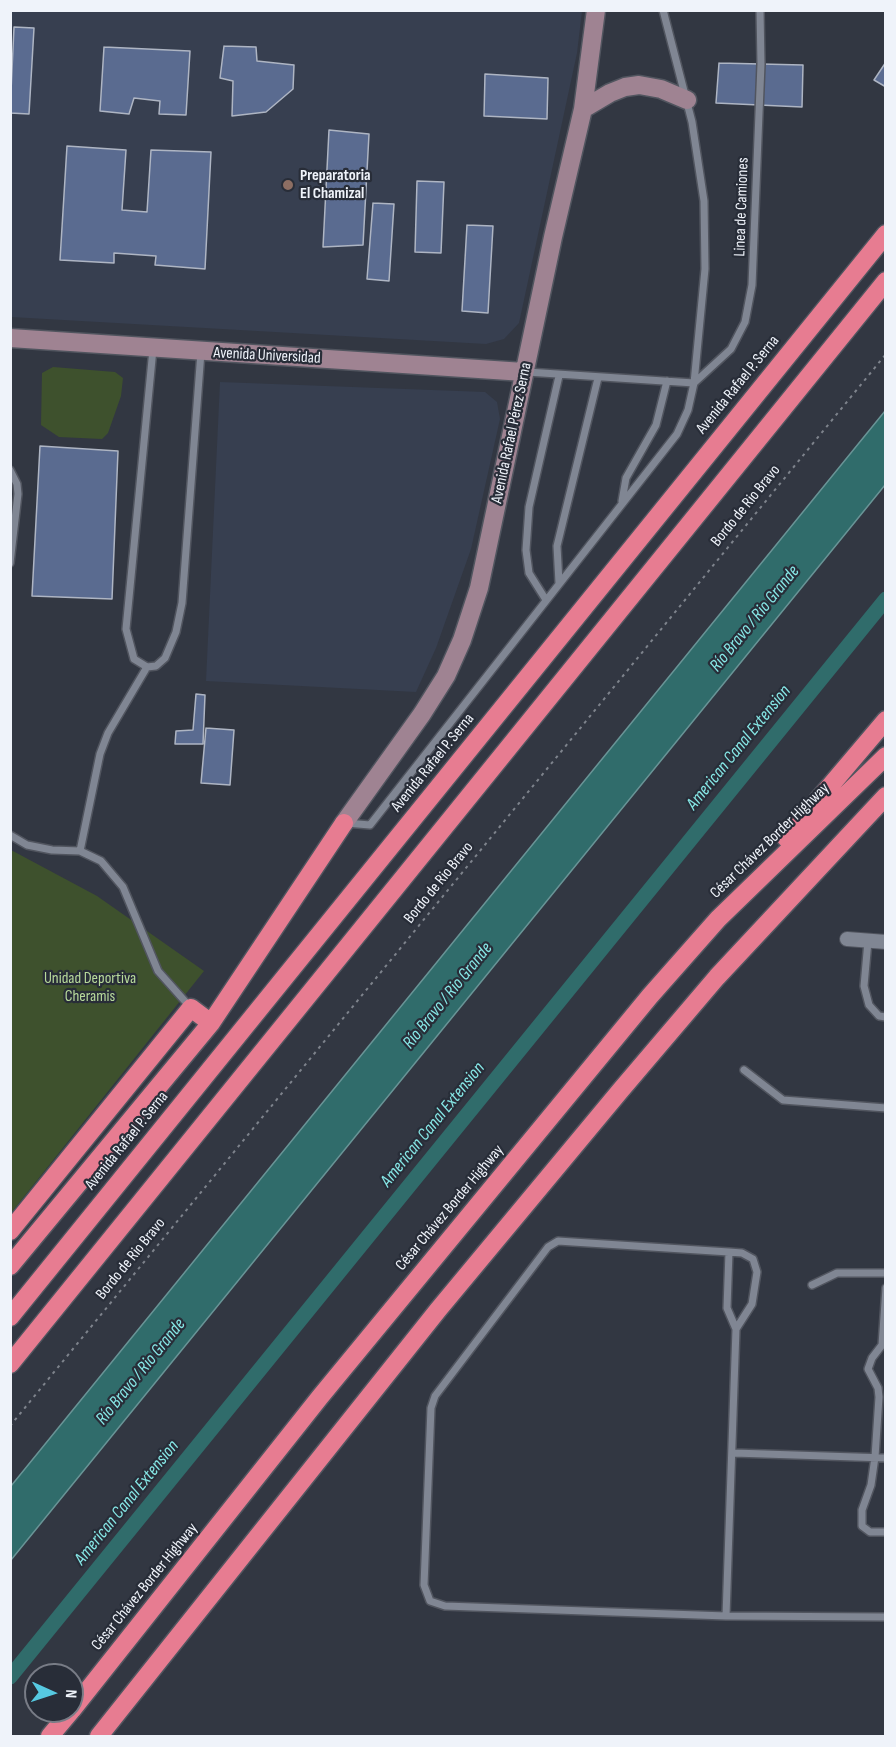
<!DOCTYPE html>
<html>
<head>
<meta charset="utf-8">
<style>
	body { margin:0 }
	#map { position:relative; width:896px; height:1747px; overflow:hidden; background:#323742; font-family:"Sofia Sans Condensed",sans-serif }
	canvas { display:block }
	.frame { position:absolute; inset:0; border:12px solid #eff3fa; pointer-events:none }
	.north { position:absolute; left:24px; top:1663px; width:60px; height:60px; box-sizing:border-box; background:#282d38; border:2px solid #787c86; border-radius:50%; rotate:93deg; font-size:16px; font-weight:700; line-height:24px; text-align:center; color:#eff3fa }
	.north::after { content:''; display:block; margin:auto; width:21px; height:27px; background:#56c9e1; clip-path:polygon(50% 0,100% 100%,50% 72%,0 100%) }
</style>
</head>
<body>
<div id="map">
<canvas width="896" height="1747"></canvas>
<div class="frame"></div>
<div class="north">N</div>
</div>
<script>
const ctx = document.querySelector('canvas').getContext('2d');
ctx.lineJoin = 'round';
function fillPath(path, color) {
  ctx.fillStyle = color;
  ctx.fill(path, 'evenodd');
}
function shape(rows) {
  const path = new Path2D();
  for (const r of rows) {
    path.moveTo(r[0], r[1]);
    for (let i = 2; i < r.length; i += 2) path.lineTo(r[i], r[i + 1]);
  }
  return path;
}
function stroke(path, color, width, dash) {
  ctx.strokeStyle = color;
  ctx.lineWidth = width;
  ctx.lineCap = dash ? 'butt' : 'round';
  ctx.setLineDash(dash || []);
  ctx.stroke(path);
}
function drawText(font, color, halo, rows, align = 'center') {
  ctx.font = font + ' "Sofia Sans Condensed",sans-serif';
  ctx.lineWidth = 4.5;
  ctx.setLineDash([]);
  ctx.textBaseline = 'middle';
  ctx.strokeStyle = halo;
  ctx.fillStyle = color;
  for (const [text, x, y, turn = 0] of rows) {
    ctx.save();
    ctx.translate(x, y);
    ctx.rotate((+turn || 0) * Math.PI / 180);
    ctx.textAlign = isNaN(turn) ? turn : align;
    if (halo) ctx.strokeText(text, 0, 0);
    ctx.fillText(text, 0, 0);
    ctx.restore();
  }
}
const built = shape([
	[10,11,582,11,577,53,519,323,504,339,486,344,11,317],
	[220,382,485,392,497,402,500,419,471,549,436,648,416,692,206,681]
]);
const green = shape([
	[53,367,115,372,123,378,121,396,108,433,102,439,59,437,41,425,42,373],
	[11,850,97,896,204,971,11,1213]
]);
const water = shape([
	[885,411,885,485,11,1560,11,1486,885,411]
]);
const canal = shape([
	[10,1677,886,599]
]);
const building = shape([
	[14,27,34,28,29,114,10,113,14,27],
	[224,46,256,47,257,61,294,65,293,89,266,112,232,116,233,81,220,78,224,46],
	[104,47,190,51,186,115,159,114,160,101,134,98,129,114,100,111,104,47],
	[886,62,886,87,874,80,886,62],
	[719,63,803,65,802,107,716,103,719,63],
	[485,74,548,78,547,119,484,116,485,74],
	[329,130,369,134,363,245,323,247,329,130],
	[67,146,126,150,122,210,147,212,151,150,211,152,205,269,155,265,156,256,114,253,114,263,60,260,67,146],
	[417,181,444,182,441,253,415,252,417,181],
	[373,203,394,204,389,281,367,279,373,203],
	[467,225,493,226,488,313,462,311,467,225],
	[40,446,118,451,112,599,32,596,40,446],
	[196,694,205,695,203,744,175,744,176,731,193,730,196,694],
	[206,728,234,730,230,785,201,783,206,728]
]);
const path = shape([
	[10,1426,886,354]
]);
const lane = shape([
	[153,349,126,629,134,659,147,667,156,666,165,658,176,632,182,603,201,352],
	[527,372,694,383,731,349,745,322,752,285,761,64,760,10],
	[10,470,17,484,18,494,10,563],
	[622,501,626,478,656,425,667,381],
	[559,583,557,546,598,378],
	[546,600,529,573,526,550,529,507,559,376],
	[346,823,370,825,677,434,688,410,694,383,705,269,704,201,692,122,663,10],
	[10,835,27,845,52,850,80,851,101,861,123,887,158,971,191,1008],
	[80,851,100,754,108,733,147,667],
	[868,941,864,986,869,1005,879,1016,886,1017],
	[744,1070,783,1100,886,1108],
	[729,1252,727,1308,736,1329,752,1304,757,1272,753,1259,742,1253,729,1252,573,1242,558,1241,548,1247,435,1396,431,1408,424,1585,430,1601,445,1606,726,1616,886,1617],
	[812,1285,837,1273,886,1273],
	[886,1288,882,1345,872,1358,868,1369,878,1388,879,1397,875,1457,871,1485,862,1510,862,1526,870,1532,886,1532],
	[734,1453,886,1458],
	[726,1616,736,1329]
]);
const street = shape([
	[847,939,886,942]
]);
const secondary = shape([
	[583,109,610,93,625,87,639,85,661,89,687,100],
	[10,338,524,372],
	[344,823,422,714,446,676,462,640,479,588,553,237,583,109,596,10]
]);
const highway = shape([
	[786,838,886,720],
	[10,1231,191,1008,211,1023],
	[10,1266,211,1023,344,823],
	[10,1317,886,234],
	[10,1364,886,281],
	[72,1710,320,1397,650,996,718,919,886,756],
	[50,1736,71,1711],
	[99,1736,438,1310,620,1091,717,977,886,796]
]);
const markers = [
	[288,185,6,"#8d6e63"]
];
const poiNames = [
	["Preparatoria",300,176],
	["El Chamizal",300,194]
];
const streetNames = [
	["Linea de Camiones",742,207,-88],
	["Avenida Universidad",267,356,3],
	["Avenida Rafael P. Serna",738,385,-51],
	["Avenida Rafael Pérez Serna",512,433,-78],
	["Bordo de Rio Bravo",746,506,-51],
	["Avenida Rafael P. Serna",433,763,-51],
	["César Chávez Border Highway",770,841,-44],
	["Bordo de Rio Bravo",439,883,-51],
	["Avenida Rafael P. Serna",127,1141,-51],
	["César Chávez Border Highway",450,1208,-50],
	["Bordo de Rio Bravo",131,1259,-51],
	["César Chávez Border Highway",145,1587,-51]
];
const parkNames = [
	["Unidad Deportiva",90,979],
	["Cheramis",90,997]
];
const waterNames = [
	["Río Bravo / Rio Grande",755,619,-51],
	["American Canal Extension",739,748,-51],
	["Río Bravo / Rio Grande",448,996,-51],
	["American Canal Extension",433,1125,-51],
	["Río Bravo / Rio Grande",141,1372,-51],
	["American Canal Extension",127,1503,-51]
];
fillPath(built, '#373f50');
fillPath(green, '#3e512d');
fillPath(water, '#306c6b');
stroke(water, '#699496', 1.5);
stroke(canal, '#306c6b', 15);
fillPath(building, '#5a6b90');
stroke(building, '#aeb5c3', 1.5);
stroke(lane, '#51555f', 10);
stroke(street, '#51555f', 16);
stroke(secondary, '#51555f', 21);
stroke(highway, '#51555f', 21);
stroke(path, '#7e838c', 2, [3, 4.5]);
stroke(lane, '#808693', 7);
stroke(street, '#808693', 14);
stroke(secondary, '#9f8392', 18);
stroke(highway, '#e77c91', 18);
for (const [x, y, r, color] of markers) {
  const dot = new Path2D();
  dot.arc(x, y, r, 0, 2 * Math.PI);
  ctx.fillStyle = color;
  ctx.fill(dot);
  stroke(dot, '#282d38', 2);
}
drawText('bold 16px', '#eff3fa', '#282d38', poiNames, 'left');
drawText('16px', '#eff3fa', '#282d38', streetNames);
drawText('16px', '#b8da9b', '#282d38', parkNames);
drawText('italic 18px', '#87e8e7', '#282d38', waterNames);
</script>
</body>
</html>
